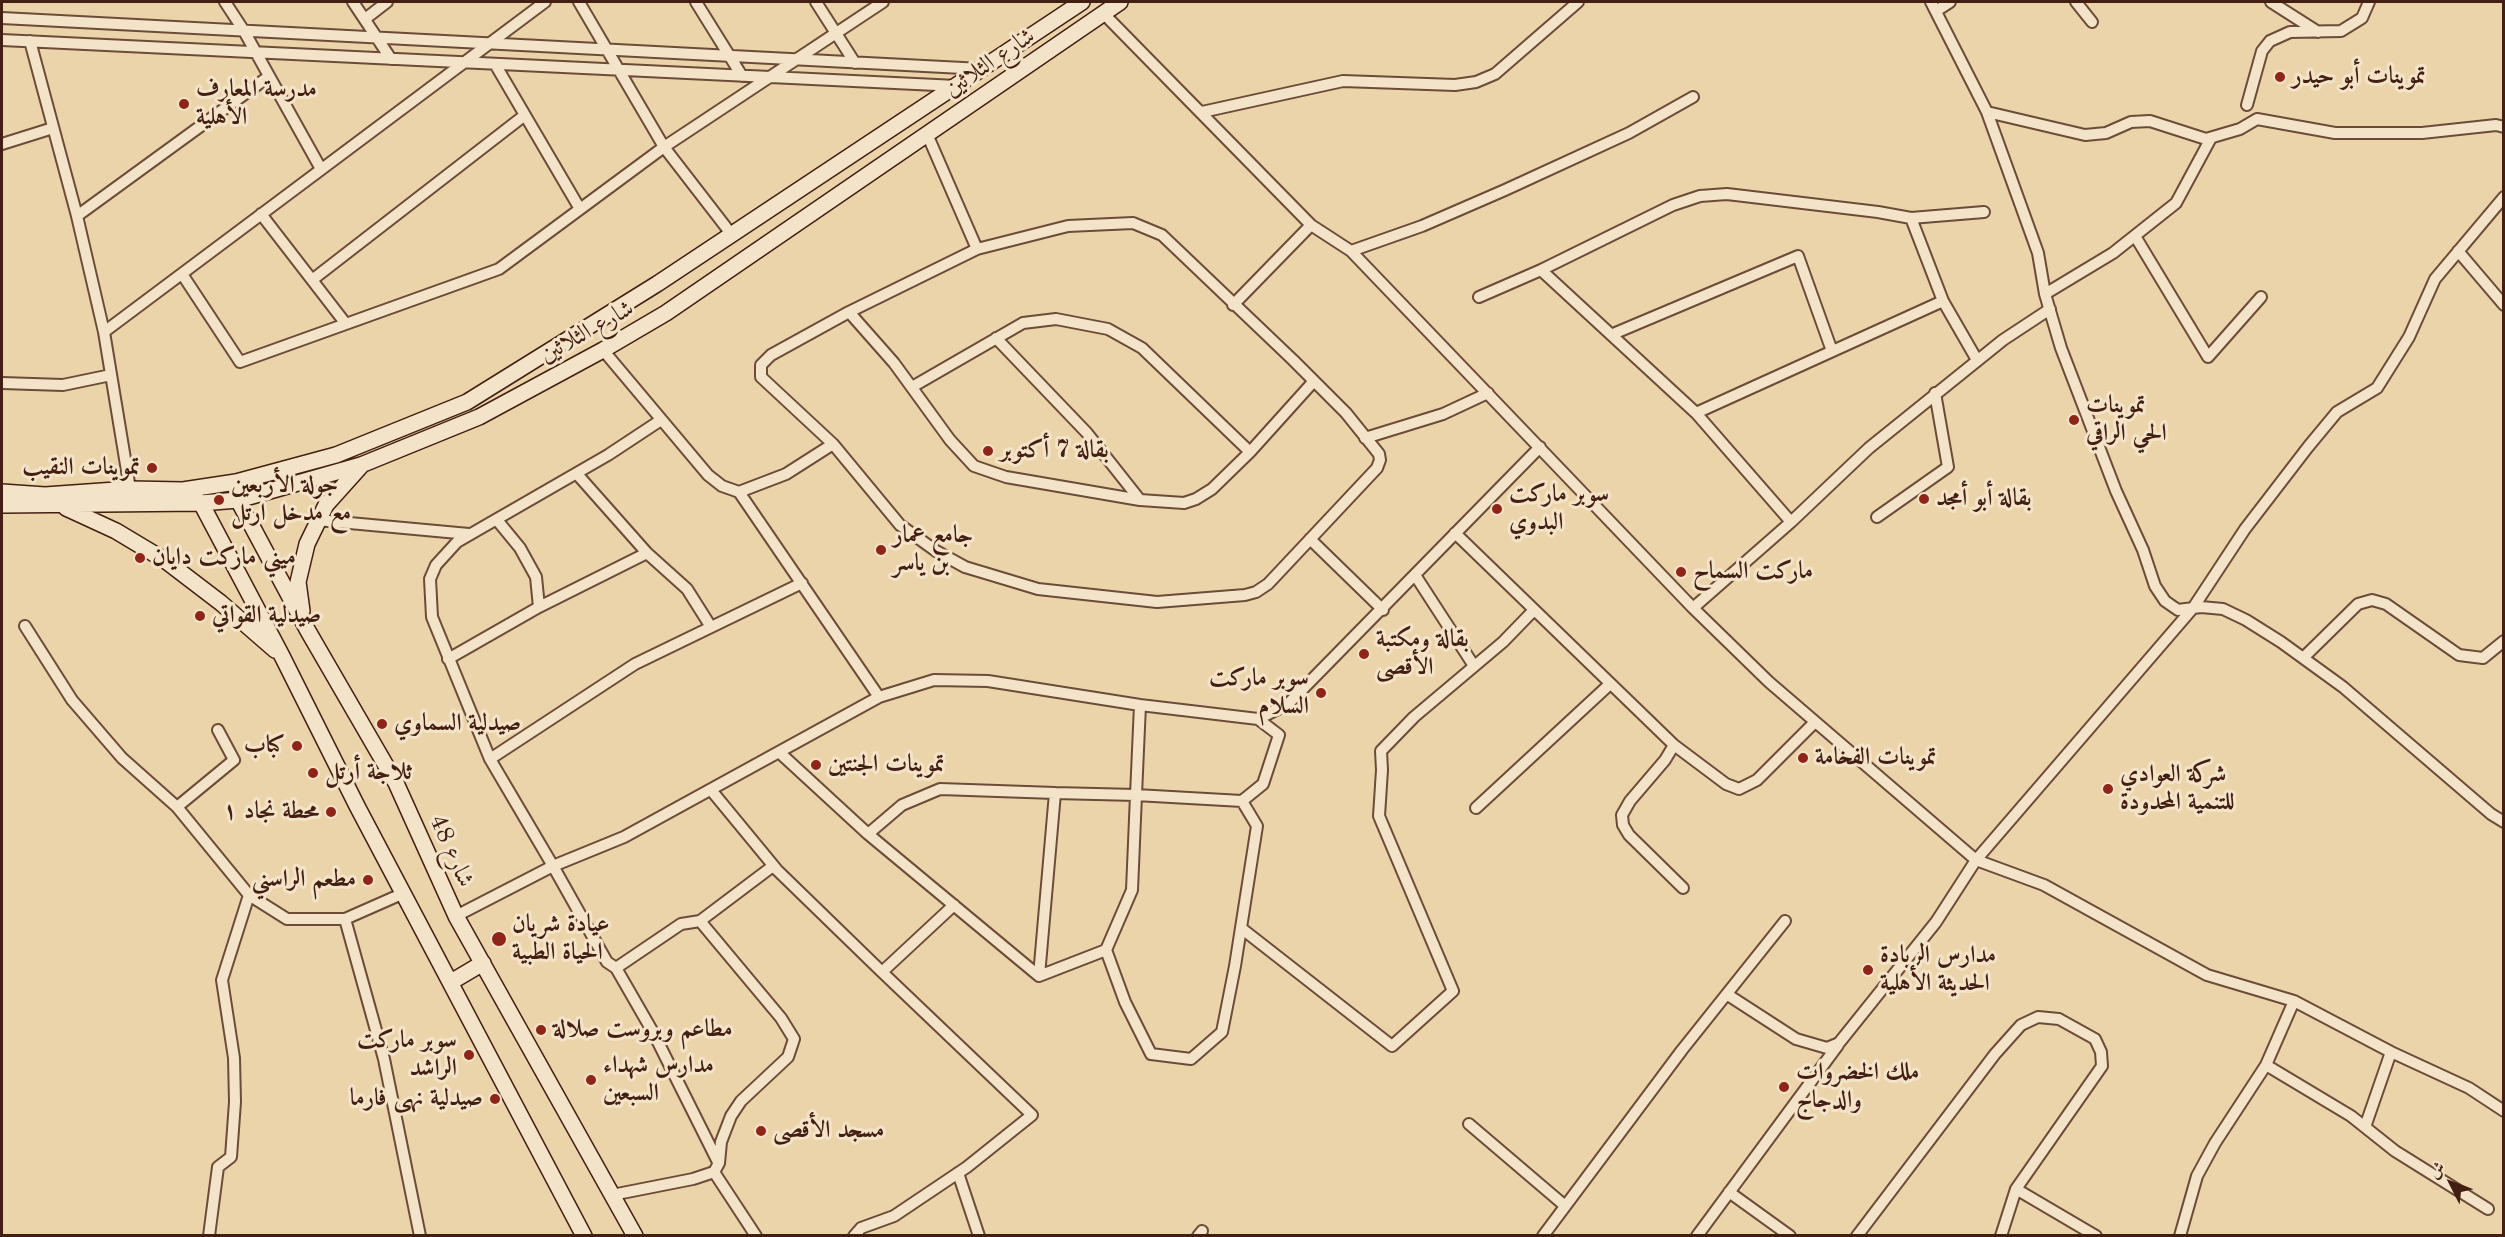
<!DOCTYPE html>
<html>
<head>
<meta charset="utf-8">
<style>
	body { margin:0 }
	#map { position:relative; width:2505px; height:1237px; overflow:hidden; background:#ecd4aa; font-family:"Old Standard TT",Amiri,serif }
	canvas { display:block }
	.frame { position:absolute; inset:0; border:3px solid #421f12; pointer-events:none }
	.north { position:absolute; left:2421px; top:1153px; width:60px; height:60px; -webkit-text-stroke:4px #f3e3c8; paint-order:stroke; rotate:312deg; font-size:16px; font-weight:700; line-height:24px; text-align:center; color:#421f12 }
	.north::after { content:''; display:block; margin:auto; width:21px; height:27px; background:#421f12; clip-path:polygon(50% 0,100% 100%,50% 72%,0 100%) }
</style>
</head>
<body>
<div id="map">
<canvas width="2505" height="1237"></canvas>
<div class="frame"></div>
<div class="north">ش</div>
</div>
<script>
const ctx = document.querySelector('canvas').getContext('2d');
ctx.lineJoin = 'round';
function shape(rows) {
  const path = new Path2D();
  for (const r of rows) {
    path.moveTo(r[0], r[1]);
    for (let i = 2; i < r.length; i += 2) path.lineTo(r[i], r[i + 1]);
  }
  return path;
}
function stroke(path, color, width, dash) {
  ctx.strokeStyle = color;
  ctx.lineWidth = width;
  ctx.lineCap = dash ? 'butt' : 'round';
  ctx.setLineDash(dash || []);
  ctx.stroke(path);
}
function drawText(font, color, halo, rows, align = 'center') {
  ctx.font = font + ' "Old Standard TT",Amiri,serif';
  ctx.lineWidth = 6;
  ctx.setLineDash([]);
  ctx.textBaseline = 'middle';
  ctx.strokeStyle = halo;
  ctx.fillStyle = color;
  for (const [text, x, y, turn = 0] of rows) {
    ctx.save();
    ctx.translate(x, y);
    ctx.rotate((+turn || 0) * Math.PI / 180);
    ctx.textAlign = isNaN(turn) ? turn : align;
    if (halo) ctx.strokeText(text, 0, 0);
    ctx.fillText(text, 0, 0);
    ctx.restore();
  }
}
const street = shape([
	[225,2,244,31,321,169],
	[353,2,391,59],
	[579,2,664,147,732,235],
	[696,2,742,76],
	[816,2,855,63],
	[1931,2,1987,112,2038,253,2045,294,2061,348,2116,491,2143,550,2155,586,2165,601,2178,610,2201,607,2223,609,2246,620,2281,642,2343,687,2491,814,2504,822],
	[2076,2,2092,22],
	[2271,2,2318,32],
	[1936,11,1950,2],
	[1103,13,1311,225,1351,251,1693,608,1769,682,1976,860,2044,885,2207,975,2294,1001,2391,1052,2469,1088,2504,1111],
	[2,18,982,69],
	[365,19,387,2],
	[2,40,957,86],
	[30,41,77,216,104,332,130,489],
	[495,64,580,209],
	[2247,105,2262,51,2270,41,2290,32,2341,31,2362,18,2369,2],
	[1202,112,1343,81,1455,85,1476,82,1495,74,1578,2],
	[1987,112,2085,135,2106,133,2131,122,2150,121,2206,139,2240,129,2257,119,2335,133,2422,133,2496,125,2504,127],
	[927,134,977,249],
	[2,144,53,128],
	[261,214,346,324],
	[77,216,268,77],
	[1911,218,1984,212],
	[1133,223,1162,235,1293,360,1346,413,1379,454,1380,460,1377,468,1268,584,1256,592,1245,595,1157,602,1038,589,965,567,936,551,900,525,833,444,761,377,761,365,771,355,849,312,977,249,1068,226,1133,223],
	[2135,236,2208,357,2261,297],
	[1351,251,1422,226,1505,190,1629,133,1693,97],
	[2458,251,2504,305],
	[1541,270,1696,413,1791,522],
	[182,274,240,362,499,269,664,147,883,2],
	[312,280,525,115],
	[2045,294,2113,253,2176,203,2211,138],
	[1479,297,1541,270,1673,205,1700,196,1727,194,1878,212,1911,218,1943,301],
	[1233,305,1311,225],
	[849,312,894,363,950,440,974,466,1006,477,1140,500,1184,503,1196,499,1212,489,1250,452,1314,381],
	[104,332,545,2],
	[1613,334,1798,256,1832,351],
	[996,338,1087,433,1140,500],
	[603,350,708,475,722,486,739,492,752,487,786,474,833,444],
	[2,383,63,385,111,375],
	[912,387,1023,323,1056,319,1108,329,1142,348,1250,452],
	[1696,413,1943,301,1977,360],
	[1365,438,1443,414,1488,393],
	[577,474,647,553,687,589,711,627],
	[739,492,879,697],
	[1877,517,1948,467,1935,393],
	[317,520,469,534],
	[497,520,520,548,536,577,539,607],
	[1455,533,1674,745,1726,784,1739,789,1757,780,1815,722],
	[1310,539,1383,610],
	[1415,575,1474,666],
	[1693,608,1791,522,1869,448,2003,340,2050,309],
	[25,626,72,700,122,758,177,807,249,895,287,919,345,919,404,893],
	[2303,658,2358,604,2372,600,2386,604,2459,655,2483,658,2504,641],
	[448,659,539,607,647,553],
	[1258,719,1288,704,1540,447],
	[1674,745,1665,760,1630,801,1622,815,1623,825,1629,835,1683,888],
	[780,753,868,834,1039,976],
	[490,759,635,664,802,583],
	[711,790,777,870,882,972,954,905],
	[177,807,234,760,218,730],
	[1476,808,1610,684],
	[868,834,902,805,940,789,1055,793],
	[456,916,553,866,624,837,879,697,934,680,988,681,1140,705,1258,719,1279,735,1263,784,1242,801],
	[345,919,384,1059,420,1236],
	[700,921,773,866],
	[1241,928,1392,1046,1453,991,1379,816,1382,770,1381,751,1414,717,1503,642,1534,610],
	[1106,950,1125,1002,1151,1054,1191,1059,1222,1032,1235,966,1257,826,1242,801,1136,795,1055,793,1039,976,1106,950,1132,890,1136,795,1140,705],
	[616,968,654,1034,718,1162],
	[1728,995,1796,1039,1827,1048,1839,1043,1936,922,1976,860,2193,608,2245,529,2308,447,2337,412,2377,388,2409,337,2435,279,2504,197],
	[2266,1065,2351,1116,2395,1151,2488,1209],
	[1469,1124,1564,1205],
	[2365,1127,2391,1052],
	[714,1172,756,1236],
	[958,1173,979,1236],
	[2016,1189,2096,1236],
	[1729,1192,1790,1236],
	[612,1195,693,1179,714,1172,719,1163,721,1142,731,1116,741,1101,788,1057,794,1039,781,1018,700,921,681,924,616,968,607,962,553,866,490,759,432,617,430,579,436,565,457,542,608,455,661,420],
	[209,1236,218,1167,231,1157,235,1102,234,1058,222,980,249,895],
	[854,1236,861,1228,894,1216,967,1167,1032,1115,882,972],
	[1198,1236,1202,1231],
	[1543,1236,1682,1050,1785,921],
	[1697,1236,1838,1045],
	[1857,1236,1995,1054,2021,1025,2038,1017,2059,1019,2095,1039,2101,1052,2102,1066,2016,1189,2001,1236],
	[2180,1236,2197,1176,2215,1143,2266,1065,2294,1001]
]);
const secondary = shape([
	[237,491,238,500,308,631,396,783,456,916,635,1236],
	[2,492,45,495,130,489,183,490,236,482,336,455,467,402,657,284,1082,2],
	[195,499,201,503,282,656,357,806,584,1236],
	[2,505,201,503,238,500,361,465,479,417,603,350,666,313,1120,2],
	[66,508,116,531,166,561,221,603,275,650],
	[302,611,298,582,307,544,326,505,361,466],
	[451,982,483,963]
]);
const markers = [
	[2280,77,6,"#8f2418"],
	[184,104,6,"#8f2418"],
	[2074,420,6,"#8f2418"],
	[988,451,6,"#8f2418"],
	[152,468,6,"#8f2418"],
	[1924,499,6,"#8f2418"],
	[219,500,6,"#8f2418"],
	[1497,509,6,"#8f2418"],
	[881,550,6,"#8f2418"],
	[140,558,6,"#8f2418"],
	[1681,572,6,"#8f2418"],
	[200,616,6,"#8f2418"],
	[1364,654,6,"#8f2418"],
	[1321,693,6,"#8f2418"],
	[382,724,6,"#8f2418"],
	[297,746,6,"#8f2418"],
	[1803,758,6,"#8f2418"],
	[816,765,6,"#8f2418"],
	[313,773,6,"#8f2418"],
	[2108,789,6,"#8f2418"],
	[331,812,6,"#8f2418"],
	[368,880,6,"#8f2418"],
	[499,939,8,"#8f2418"],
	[1868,970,6,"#8f2418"],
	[541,1030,6,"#8f2418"],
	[469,1055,6,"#8f2418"],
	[591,1080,6,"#8f2418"],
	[1784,1087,6,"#8f2418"],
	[495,1099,6,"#8f2418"],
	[761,1131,6,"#8f2418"]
];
const streetNames = [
	["شارع الثلاثين",990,63,-34],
	["شارع الثلاثين",587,332,-29],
	["شارع 48",451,851,66]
];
const poiNames = [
	["تموينات أبو حيدر",2292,77],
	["مدرسة المعارف",196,90],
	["الأهلية",196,118],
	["تموينات",2086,406],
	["الحي الراقي",2086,434],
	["بقالة 7 أكتوبر",1000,451],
	["تموينات النقيب",140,468,"right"],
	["جولة الأربعين",231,486],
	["مع مدخل ارتل",231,514],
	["سوبر ماركت",1509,495],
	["البدوي",1509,523],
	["بقالة أبو أمجد",1936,499],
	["جامع عمار",893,536],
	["بن ياسر",893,564],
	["ميني ماركت دايان",152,558],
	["ماركت السماح",1693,572],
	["صيدلية القواتي",212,616],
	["بقالة ومكتبة",1376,640],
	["الأقصى",1376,668],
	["سوبر ماركت",1309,679,"right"],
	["السلام",1309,707,"right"],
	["صيدلية السماوي",394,724],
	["كباب",285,746,"right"],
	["تموينات الفخامة",1815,758],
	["تموينات الجنتين",828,765],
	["ثلاجة أرتل",325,773],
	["شركة العوادي",2120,775],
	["للتنمية المحدودة",2120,803],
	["محطة نجاد ١",319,812,"right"],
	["مطعم الراسني",356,880,"right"],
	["عيادة شريان",512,925],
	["الحياة الطبية",512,953],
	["مدارس الريادة",1880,956],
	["الحديثة الأهلية",1880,984],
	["مطاعم وبروست صلالة",553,1030],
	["سوبر ماركت",457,1041,"right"],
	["الراشد",457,1069,"right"],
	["مدارس شهداء",603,1066],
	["السبعين",603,1094],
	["ملك الخضروات",1796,1073],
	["والدجاج",1796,1101],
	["صيدلية نهى فارما",483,1099,"right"],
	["مسجد الأقصى",773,1131]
];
stroke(street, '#6c4c38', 14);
stroke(secondary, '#421f12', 18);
stroke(street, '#f3e3c8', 10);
stroke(secondary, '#f3e3c8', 15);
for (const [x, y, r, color] of markers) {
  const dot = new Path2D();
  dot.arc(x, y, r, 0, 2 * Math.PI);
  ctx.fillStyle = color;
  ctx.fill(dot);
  stroke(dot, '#f3e3c8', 2);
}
drawText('24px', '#421f12', '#f3e3c8', streetNames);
drawText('bold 24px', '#421f12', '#f3e3c8', poiNames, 'left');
</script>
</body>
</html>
